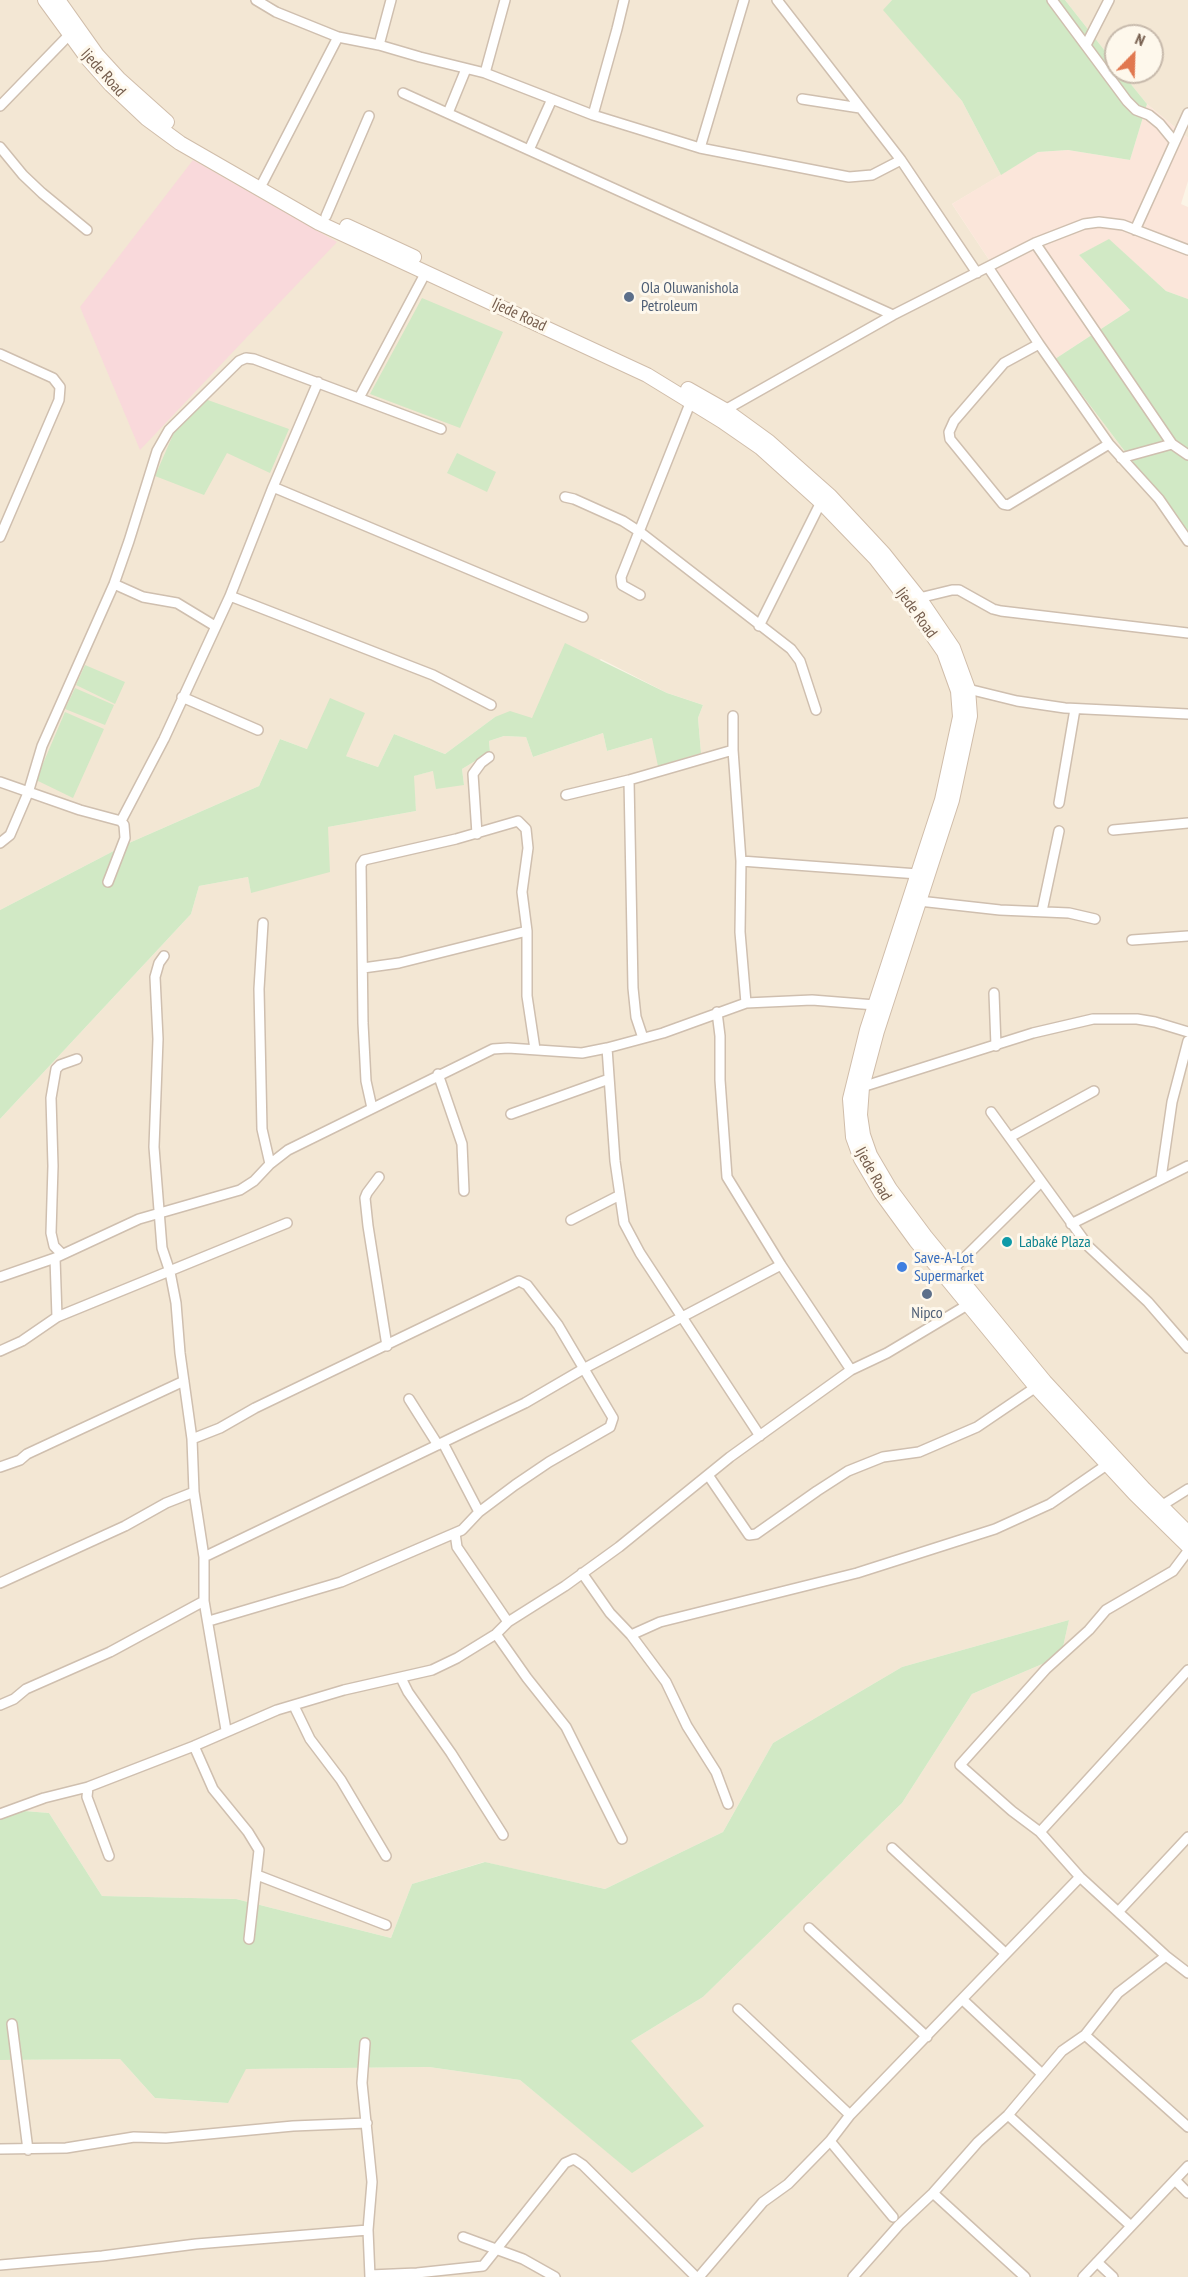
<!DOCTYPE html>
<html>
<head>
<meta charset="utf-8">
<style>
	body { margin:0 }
	#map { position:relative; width:1188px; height:2277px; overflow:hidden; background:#fbf4e6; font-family:"PT Sans Narrow",sans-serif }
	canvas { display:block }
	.north { position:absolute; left:1104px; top:24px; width:60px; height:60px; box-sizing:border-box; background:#fef8ec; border:2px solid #c7baac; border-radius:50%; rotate:23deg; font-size:16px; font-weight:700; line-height:24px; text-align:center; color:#745c4c }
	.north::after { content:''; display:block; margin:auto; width:21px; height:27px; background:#e17850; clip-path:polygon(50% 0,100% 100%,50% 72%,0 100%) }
</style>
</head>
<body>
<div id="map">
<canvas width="1188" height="2277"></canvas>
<div class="north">N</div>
</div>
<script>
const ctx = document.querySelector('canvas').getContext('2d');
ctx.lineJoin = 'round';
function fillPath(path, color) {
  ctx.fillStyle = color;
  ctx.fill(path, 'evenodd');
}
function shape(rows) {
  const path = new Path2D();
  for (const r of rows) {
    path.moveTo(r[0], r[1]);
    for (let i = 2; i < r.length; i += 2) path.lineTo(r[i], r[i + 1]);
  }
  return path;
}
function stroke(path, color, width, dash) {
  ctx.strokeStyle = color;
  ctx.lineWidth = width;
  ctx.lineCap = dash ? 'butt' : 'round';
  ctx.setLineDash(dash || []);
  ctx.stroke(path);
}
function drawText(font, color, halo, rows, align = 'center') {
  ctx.font = font + ' "PT Sans Narrow",sans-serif';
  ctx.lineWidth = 6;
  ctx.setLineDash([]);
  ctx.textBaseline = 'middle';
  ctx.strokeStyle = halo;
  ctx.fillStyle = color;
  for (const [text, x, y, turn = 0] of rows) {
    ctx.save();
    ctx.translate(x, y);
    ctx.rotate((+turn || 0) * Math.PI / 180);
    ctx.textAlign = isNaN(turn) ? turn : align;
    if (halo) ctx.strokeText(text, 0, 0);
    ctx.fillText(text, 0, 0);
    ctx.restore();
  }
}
const residential = shape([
	[0,0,892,0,884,10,962,101,1001,175,952,204,1055,359,1188,535,1188,2277,0,2277,0,2060,120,2059,155,2098,227,2103,245,2069,429,2067,520,2080,632,2172,631,2041,703,1997,902,1803,972,1694,1061,1656,1069,1620,902,1667,773,1743,723,1832,605,1889,484,1862,412,1884,391,1938,236,1899,102,1896,49,1813,0,1809,0,1119,191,914,199,886,248,877,251,892,328,827,416,811,413,776,433,771,464,785,462,769,490,752,489,741,504,736,526,737,533,757,603,733,607,751,652,738,701,753,698,718,703,705,667,693,601,659,532,718,495,717,445,754,394,734,378,767,346,756,307,749,280,739,259,786,129,843,0,910],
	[1065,0,1188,0,1188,138,1147,104,1121,72,1152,72,1152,36,1116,36,1116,65]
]);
const commercial = shape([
	[1147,104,1188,138,1188,181,1181,204,1188,207,1188,299,1166,291,1109,240,1079,255,1130,310,1055,359,952,204,1038,152,1068,150,1130,160]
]);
const medical = shape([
	[193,160,337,242,140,450,80,307]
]);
const green = shape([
	[892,0,1065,0,1116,65,1116,72,1121,72,1147,104,1130,160,1068,150,1038,152,1001,175,962,101,883,10],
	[1109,239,1166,291,1188,299,1188,535,1055,359,1130,310,1079,255],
	[422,298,503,332,460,428,370,394],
	[205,399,289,429,270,473,227,453,204,495,155,476,176,428],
	[457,453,496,472,487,492,447,473],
	[565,643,667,693,703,705,698,718,701,753,658,766,652,738,607,751,603,733,533,757,526,737,504,736,489,741,490,752,462,769,464,785,436,789,433,771,414,776,416,811,328,827,330,872,251,893,248,877,199,886,191,914,0,1119,0,910,129,843,259,786,280,739,307,749,330,698,365,713,346,756,378,767,394,734,445,754,495,717,510,711,532,718],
	[85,665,125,682,115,704,76,685],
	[75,688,114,705,105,725,65,709],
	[65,712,104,729,73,798,36,780],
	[1069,1620,1061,1656,972,1694,902,1803,703,1997,631,2041,704,2126,632,2173,520,2080,429,2067,246,2069,228,2103,155,2098,120,2059,0,2060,0,1809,49,1813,102,1896,236,1899,391,1938,412,1884,485,1862,605,1889,723,1832,773,1743,902,1667]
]);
const street = shape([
	[256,0,276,12,338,37,379,45,420,57,485,73,593,115,700,148,849,177,872,175,901,160],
	[777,0,901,160,977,273],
	[1052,0,1127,101,1136,110,1149,115,1160,124,1174,141],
	[379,45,391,0],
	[1086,45,1109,0],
	[485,73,505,0],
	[403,93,893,315],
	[802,99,860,108],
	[0,106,70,34],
	[448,113,466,69],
	[593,115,617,29,624,0],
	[0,147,23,175,42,193,87,230],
	[700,148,744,0],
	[529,150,552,99],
	[263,182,338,37],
	[326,216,369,116],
	[1135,230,1188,113],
	[1035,243,1172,444,1188,455],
	[988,267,1039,344,1109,444,1159,499,1188,541],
	[1039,344,1004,363,954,421,949,432,950,439,1003,504,1008,505,1109,444],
	[0,354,53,378,60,387,59,400,0,537],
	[359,398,426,272],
	[725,410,893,315,1035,243,1084,224,1099,222,1123,225,1188,250],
	[1121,458,1172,444],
	[273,487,583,617],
	[565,497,574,499,623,521,640,532,791,649,800,661,816,710],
	[114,584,143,597,177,603,215,626],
	[640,595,622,585,621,577,691,401],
	[230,596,433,675,491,705],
	[919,598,952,590,959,590,993,609,1001,611,1188,633],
	[759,626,821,502],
	[968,689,1017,701,1065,708,1188,714],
	[182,697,258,730],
	[733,716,733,750,741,861,740,932,746,1003,812,1000,875,1005],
	[629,780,633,988,636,1017,643,1038],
	[0,782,80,810,121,821,124,825,125,838,108,882],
	[566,795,629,780,733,750],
	[1059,803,1075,709],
	[121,821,164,739,230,596,273,487,318,382],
	[1113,830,1188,823],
	[477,834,473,774,481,763,489,757],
	[0,843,10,835,28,793,42,746,114,584,129,541,157,451,169,430,239,361,246,358,254,359,441,429],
	[741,861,918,874],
	[919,901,1000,910,1069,913,1095,919],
	[1042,911,1059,831],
	[263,923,259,989,262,1129,270,1164],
	[1132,940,1188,936],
	[164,956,159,963,155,977,158,1039,154,1147,162,1248,170,1272,176,1303,180,1353,192,1439,194,1492,204,1557,204,1601,226,1730],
	[363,968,399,963,527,931],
	[994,993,996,1046],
	[717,1012,720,1036,720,1080,727,1177,781,1265,851,1370],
	[607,1048,615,1161,624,1223,640,1253,760,1436],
	[438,1074,462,1144,464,1191],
	[862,1087,1033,1033,1093,1019,1137,1019,1155,1022,1188,1032],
	[372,1108,366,1081,363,1023,361,865,364,860,456,839,518,821,526,829,528,848,522,892,527,931,527,996,535,1049],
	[991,1112,1089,1247,1148,1302,1188,1348],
	[511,1114,609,1079],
	[1010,1137,1094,1091],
	[379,1177,367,1193,365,1198,368,1226,387,1346],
	[1161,1178,1172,1102,1188,1041],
	[571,1220,620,1195],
	[1071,1224,1188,1166],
	[62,1254,54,1246,51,1233,53,1166,51,1098,56,1069,60,1065,77,1059],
	[55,1258,57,1317],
	[953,1269,1040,1183],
	[0,1277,55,1258,139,1219,240,1190,254,1181,270,1164,288,1150,493,1049,508,1048,582,1053,607,1048,663,1033,746,1003],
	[0,1351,22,1341,57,1317,287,1223],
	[409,1399,438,1445],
	[192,1439,220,1428,255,1408,519,1281,527,1285,558,1325,613,1418,610,1427,549,1462,515,1485,479,1512,462,1530,341,1582,209,1621],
	[443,1443,479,1512],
	[0,1467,20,1460,27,1454,184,1381],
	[708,1475,749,1535,756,1534,817,1491,848,1471,883,1457,919,1452,977,1427,1036,1387],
	[1161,1506,1188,1489],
	[455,1533,457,1547,508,1622],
	[1188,1551,1173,1571,1106,1610,1089,1630,1046,1669,960,1765,1012,1811,1040,1832,1080,1877,1166,1956,1188,1973],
	[204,1557,525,1403,585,1368,781,1265],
	[582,1573,610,1613,631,1635,666,1682,687,1726,716,1772,728,1804],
	[0,1583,125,1526,166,1503,194,1492],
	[496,1634,527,1678,566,1727,622,1839],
	[631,1635,660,1622,857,1573,995,1529,1050,1504,1108,1464],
	[401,1678,408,1692,451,1753,503,1835],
	[0,1705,14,1699,26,1689,110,1652,204,1601],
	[294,1706,310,1739,341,1780,386,1856],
	[194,1746,213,1789,248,1832,259,1850,249,1939],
	[88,1787,87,1797,109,1856],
	[0,1814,44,1798,88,1787,194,1746,277,1710,344,1690,432,1670,457,1658,496,1634,508,1622,565,1586,619,1547,730,1457,851,1370,887,1353,969,1304],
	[1040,1832,1188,1670],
	[892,1848,1005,1953],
	[257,1875,386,1925],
	[1119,1911,1188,1837],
	[809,1928,927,2037],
	[963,2000,1042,2074],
	[738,2009,850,2115],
	[12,2024,28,2150],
	[1085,2035,1188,2127],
	[365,2043,362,2083,372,2182,368,2230],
	[1008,2115,1131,2226],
	[830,2141,893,2217],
	[0,2149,66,2148,134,2137,166,2138,293,2126,367,2123],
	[1176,2181,1188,2193],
	[933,2193,1025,2277],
	[463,2237,523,2259,555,2277],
	[1097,2262,1113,2277],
	[0,2265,102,2256,196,2244,368,2230,370,2277],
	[370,2275,417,2273,483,2266,565,2163,574,2159,583,2165,696,2277],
	[699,2277,763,2202,788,2184,830,2141,850,2115,1080,1877],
	[853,2277,899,2225,933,2193,978,2142,1008,2115,1062,2051,1085,2035,1118,1993,1166,1956],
	[1083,2277,1188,2166]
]);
const secondary = shape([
	[45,0,88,59,111,85,146,118,180,143,319,223,647,375,722,421,761,448,821,502,876,559,910,603,944,652,958,691,960,717,942,800,867,1030,850,1099,853,1137,861,1159,881,1193,916,1241,1036,1387,1135,1494,1188,1546],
	[58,0,97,55,119,79,167,122],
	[347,226,414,257],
	[688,389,725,410,769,442,830,496,884,554,919,598,953,648,968,689,970,716,952,800,877,1031,862,1087,860,1115,863,1135,870,1155,890,1189,925,1236,1045,1382,1144,1489,1188,1533]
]);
const markers = [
	[629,297,6,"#5c6f8a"],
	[1007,1242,6,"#0f9aa8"],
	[902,1267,6,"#3f7fe0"],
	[927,1294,6,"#5c6f8a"]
];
const streetNames = [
	["Ijede Road",103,73,48],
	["Ijede Road",519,315,25],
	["Ijede Road",916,613,54],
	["Ijede Road",873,1174,61]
];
const serviceNames = [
	["Ola Oluwanishola",641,288],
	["Petroleum",641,306],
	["Nipco",927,1313,"center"]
];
const cultureNames = [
	["Labaké Plaza",1019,1242]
];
const shopNames = [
	["Save-A-Lot",914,1258],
	["Supermarket",914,1276]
];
fillPath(residential, '#f3e7d4');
fillPath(commercial, '#fbe6da');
fillPath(medical, '#f9d9db');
fillPath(green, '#d1e9c5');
stroke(street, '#cfbfaf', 12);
stroke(secondary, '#d0bdaa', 16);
stroke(street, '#fff', 9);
stroke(secondary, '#fff', 14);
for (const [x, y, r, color] of markers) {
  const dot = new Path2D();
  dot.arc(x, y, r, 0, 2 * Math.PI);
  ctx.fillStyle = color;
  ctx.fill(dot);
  stroke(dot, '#fef8ec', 2);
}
drawText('16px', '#745c4c', '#fef8ec', streetNames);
drawText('16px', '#4e5e75', '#fef8ec', serviceNames, 'left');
drawText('16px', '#0d838f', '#fef8ec', cultureNames, 'left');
drawText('16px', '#366cbe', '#fef8ec', shopNames, 'left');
</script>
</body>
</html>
